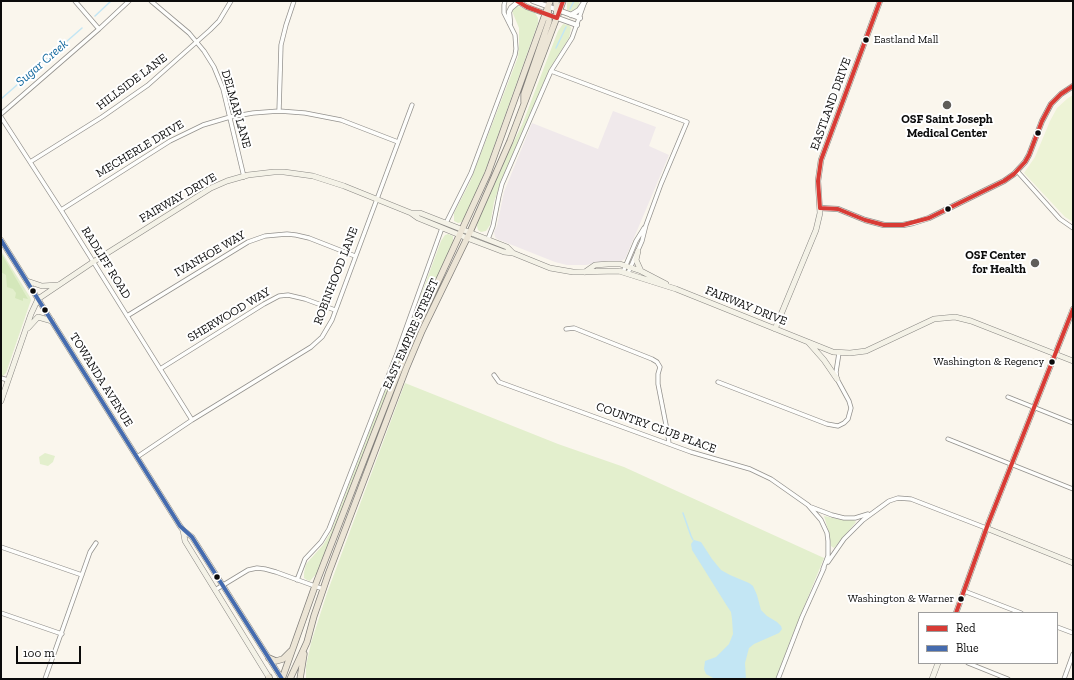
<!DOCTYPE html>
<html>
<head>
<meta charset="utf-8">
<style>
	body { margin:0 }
	#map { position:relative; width:1074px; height:680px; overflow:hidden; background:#faf6ed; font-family:"Zilla Slab",serif }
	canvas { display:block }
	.frame { position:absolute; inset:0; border:2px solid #0b0b0b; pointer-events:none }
	.legend { position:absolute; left:918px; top:612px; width:140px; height:52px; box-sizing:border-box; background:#fff; border:1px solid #9d9d9d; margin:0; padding:5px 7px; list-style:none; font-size:12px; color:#0b0b0b }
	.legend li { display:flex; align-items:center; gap:8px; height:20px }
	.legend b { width:20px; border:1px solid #9d9d9d }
	.scale { position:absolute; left:16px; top:646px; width:65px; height:18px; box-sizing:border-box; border:2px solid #0b0b0b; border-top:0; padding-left:5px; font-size:12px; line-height:14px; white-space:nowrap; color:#0b0b0b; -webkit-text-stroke:3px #fff; paint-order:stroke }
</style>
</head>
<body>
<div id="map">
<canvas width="1074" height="680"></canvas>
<div class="frame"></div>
<ul class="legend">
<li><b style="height:5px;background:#d83b35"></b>Red</li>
<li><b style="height:5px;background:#456bae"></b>Blue</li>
</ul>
<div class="scale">100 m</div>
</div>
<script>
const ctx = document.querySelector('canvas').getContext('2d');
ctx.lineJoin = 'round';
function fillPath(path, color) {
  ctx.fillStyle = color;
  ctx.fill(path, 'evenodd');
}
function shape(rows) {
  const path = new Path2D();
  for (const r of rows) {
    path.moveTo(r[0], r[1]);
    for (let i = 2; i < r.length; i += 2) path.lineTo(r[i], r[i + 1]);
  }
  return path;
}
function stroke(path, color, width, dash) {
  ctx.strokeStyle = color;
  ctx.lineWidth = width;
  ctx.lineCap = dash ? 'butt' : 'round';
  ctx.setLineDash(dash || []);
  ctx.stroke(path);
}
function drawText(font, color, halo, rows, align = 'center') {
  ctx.font = font + ' "Zilla Slab",serif';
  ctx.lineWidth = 4;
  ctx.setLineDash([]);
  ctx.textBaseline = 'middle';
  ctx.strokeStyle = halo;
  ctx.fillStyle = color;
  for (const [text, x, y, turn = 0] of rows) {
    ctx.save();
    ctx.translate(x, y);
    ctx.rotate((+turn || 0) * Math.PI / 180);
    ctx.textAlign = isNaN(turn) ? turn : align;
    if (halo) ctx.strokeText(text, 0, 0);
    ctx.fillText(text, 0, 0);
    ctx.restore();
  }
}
const industrial = shape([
	[613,111,656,127,649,146,669,155,625,259,620,261,606,261,586,265,567,265,555,262,497,239,495,237,494,232,497,226,504,192,532,123,598,149]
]);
const green = shape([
	[567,1,580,1,577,9,572,12,567,10],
	[515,6,518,6,535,13,538,18,538,23,484,174,465,218,462,222,458,223,454,221,454,213,470,182,518,57,519,45,519,28,512,11],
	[563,24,569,25,571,28,569,38,549,70,501,182,494,202,490,225,486,231,481,232,478,230,477,226,478,221,509,151,522,125,558,31],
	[448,234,453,236,453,244,401,357,317,573,310,581,307,580,304,578,304,573,306,564,323,545,331,532,400,352,441,241,445,235],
	[1,251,30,297,31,300,6,373,3,376,1,376],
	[405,383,558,444,624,467,824,558,790,641,776,679,306,679,306,666,311,643,327,593],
	[45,453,55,456,53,462,48,466,40,464,39,457],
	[824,516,843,520,854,520,856,522,834,548,831,546,829,533]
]);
const forest = shape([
	[1,253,28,299,23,298,23,301,15,298,16,293,13,289,7,287,6,275,1,272]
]);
const pitch = shape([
	[1073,95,1073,222,1065,217,1024,173,1035,157,1050,121,1057,108,1068,98]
]);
const water = shape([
	[694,540,701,542,712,559,721,570,730,575,749,583,753,586,757,595,761,610,767,616,777,622,781,626,782,629,779,633,754,644,749,648,745,663,746,679,715,679,706,674,704,669,705,661,716,657,729,644,733,634,732,619,731,612,727,606,692,550,691,544]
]);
const stream = shape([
	[570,9,574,1],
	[95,16,111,1],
	[556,48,566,27],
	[1,99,82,28],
	[683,513,691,536,693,540]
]);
const minor = shape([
	[75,1,99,29],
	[151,1,189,33,204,51,214,67,223,89,244,177],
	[551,71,687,122,661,184,646,225,642,241,628,273],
	[279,111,281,45,286,25,294,1],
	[1,114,99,29,129,1],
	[1,117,61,210,192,420],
	[30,162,102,117,148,85,210,30,219,21,231,1],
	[1017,171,1060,219,1073,228],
	[61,210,170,141,203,125,230,117,253,113,279,111,305,113,341,120,398,142],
	[446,223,471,173,515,55,516,49,515,35,504,13,504,5,505,1],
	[488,239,493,226,499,196,502,184,551,71,572,38,584,4],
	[623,272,636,241,644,228],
	[127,316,248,242,265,236,287,234,296,235,309,238,355,256],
	[566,329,574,328,652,359,657,362,660,367,658,374,658,384,668,435,669,444],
	[160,369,264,304,279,296,288,295,305,299,335,310],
	[494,375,499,382,691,452,750,469,771,479,808,505,821,520,827,533,828,541,828,556,823,569],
	[1,378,8,380],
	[718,382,827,424,838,426,844,423,848,419,851,408,849,401,837,379,836,372,839,353],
	[1008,397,1073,423],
	[948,439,1073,489],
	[137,457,192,420,311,347,322,337,332,320,412,105],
	[811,507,832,515,844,518,855,518,868,514],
	[1,547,82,575],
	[828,562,844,539,863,520,889,501,898,498,911,499,986,528],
	[297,580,305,559,321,542,329,529,396,356,442,228],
	[215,590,248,570,257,568,265,569,276,572,323,589],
	[964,591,1021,613],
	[1,613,62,634],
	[1057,627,1073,633],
	[968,663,1008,679],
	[45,679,90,552,96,543],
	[778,679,802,617,824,568],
	[1064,679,1073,654]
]);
const tertiary = shape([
	[517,1,527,7,577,25],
	[533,1,580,18],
	[571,15,579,10,585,1],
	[510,23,509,12,511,8,518,2],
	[820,208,838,209,865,220,884,225,903,225,913,223,929,218,1004,181,1014,174,1025,162,1029,155,1042,121,1051,104,1061,94,1073,86]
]);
const secondary = shape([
	[411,213,420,213,507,247,513,253],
	[1,240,180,526,183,530,192,537,201,551,282,679],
	[638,251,636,260,641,271],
	[585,272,595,265,608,264,620,264,641,271,666,284],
	[27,281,42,286,58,285],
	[28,328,38,317,52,321],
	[775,329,816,230,820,213,818,181,821,160,880,1],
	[809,343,824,360,837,379],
	[1,401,31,314,38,299,93,262,211,188,227,181,248,175,274,172,284,172,313,176,344,186,411,213,418,218,467,238,504,252,513,253,550,268,573,272,619,271,676,289,833,352,850,353,866,351,934,319,955,317,971,321,1073,361],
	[986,528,1073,563],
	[183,530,185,541,270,679],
	[956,613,988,524,1073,309],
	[932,679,938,663]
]);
const primary = shape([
	[556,1,557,16],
	[524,102,524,94,549,21,548,7],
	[269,658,276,661,283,659,291,651],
	[269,677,269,679],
	[282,679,315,586,395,380,414,334,488,173,550,1],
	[290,679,307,642,314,616,329,572,406,369,422,331,470,232,510,141,563,1],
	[300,679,304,654]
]);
const bus1 = shape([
	[517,1,527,7,557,18,563,1],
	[820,208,838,209,865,220,884,225,903,225,929,218,1004,181,1014,174,1025,162,1029,155,1042,121,1051,104,1061,94,1073,86],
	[820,208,818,181,821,160,880,1],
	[956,613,988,524,1073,309]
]);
const bus2 = shape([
	[1,240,180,526,192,537,282,679]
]);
const markers = [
	[866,40,3.5,"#0b0b0b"],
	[947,105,5,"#5f5d5a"],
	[1038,133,3.5,"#0b0b0b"],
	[948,209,3.5,"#0b0b0b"],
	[1035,263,5,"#5f5d5a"],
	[33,291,3.5,"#0b0b0b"],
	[45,310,3.5,"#0b0b0b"],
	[1052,362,3.5,"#0b0b0b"],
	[217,577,3.5,"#0b0b0b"],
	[961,599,3.5,"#0b0b0b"]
];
const busNames = [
	["Eastland Mall",874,40,"left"],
	["Washington & Regency",1044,362],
	["Washington & Warner",954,599]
];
const streetNames = [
	["HILLSIDE LANE",132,82,-37],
	["EASTLAND DRIVE",831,104,-70],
	["DELMAR LANE",236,109,74],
	["MECHERLE DRIVE",140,149,-31],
	["FAIRWAY DRIVE",178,198,-30],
	["IVANHOE WAY",210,254,-30],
	["RADLIFF ROAD",106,263,58],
	["ROBINHOOD LANE",336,276,-69],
	["FAIRWAY DRIVE",746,306,22],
	["SHERWOOD WAY",229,315,-31],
	["EAST EMPIRE STREET",411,334,-66],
	["TOWANDA AVENUE",101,380,58],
	["COUNTRY CLUB PLACE",656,428,20]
];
const poiNames = [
	["OSF Saint Joseph",947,120],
	["Medical Center",947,134],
	["OSF Center",1026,256,"right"],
	["for Health",1026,270,"right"]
];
const waterNames = [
	["Sugar Creek",42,63,-41]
];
fillPath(industrial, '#f0e9eb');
fillPath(green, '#e3efcd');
fillPath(forest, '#d4e7ba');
fillPath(pitch, '#edf3d6');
fillPath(water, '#c3e6f4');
stroke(stream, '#c3e6f4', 1.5);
stroke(minor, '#93918d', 5);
stroke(tertiary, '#93918d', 6);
stroke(secondary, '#898783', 6);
stroke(primary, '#807e7a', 7);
stroke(minor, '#fefefc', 3.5);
stroke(tertiary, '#fefefc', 4.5);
stroke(secondary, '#f4f2e7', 5);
stroke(primary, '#ece5d6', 5.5);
stroke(bus1, '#d83b35', 4);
stroke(bus2, '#456bae', 4);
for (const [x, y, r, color] of markers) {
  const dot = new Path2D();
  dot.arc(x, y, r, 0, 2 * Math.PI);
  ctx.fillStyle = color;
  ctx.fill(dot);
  stroke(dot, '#fff', 1.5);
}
drawText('11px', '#0b0b0b', '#fff', busNames, 'right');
drawText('12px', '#0b0b0b', '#fff', streetNames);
drawText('bold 12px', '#0b0b0b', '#fff', poiNames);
drawText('italic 13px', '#12689e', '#fff', waterNames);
</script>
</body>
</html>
